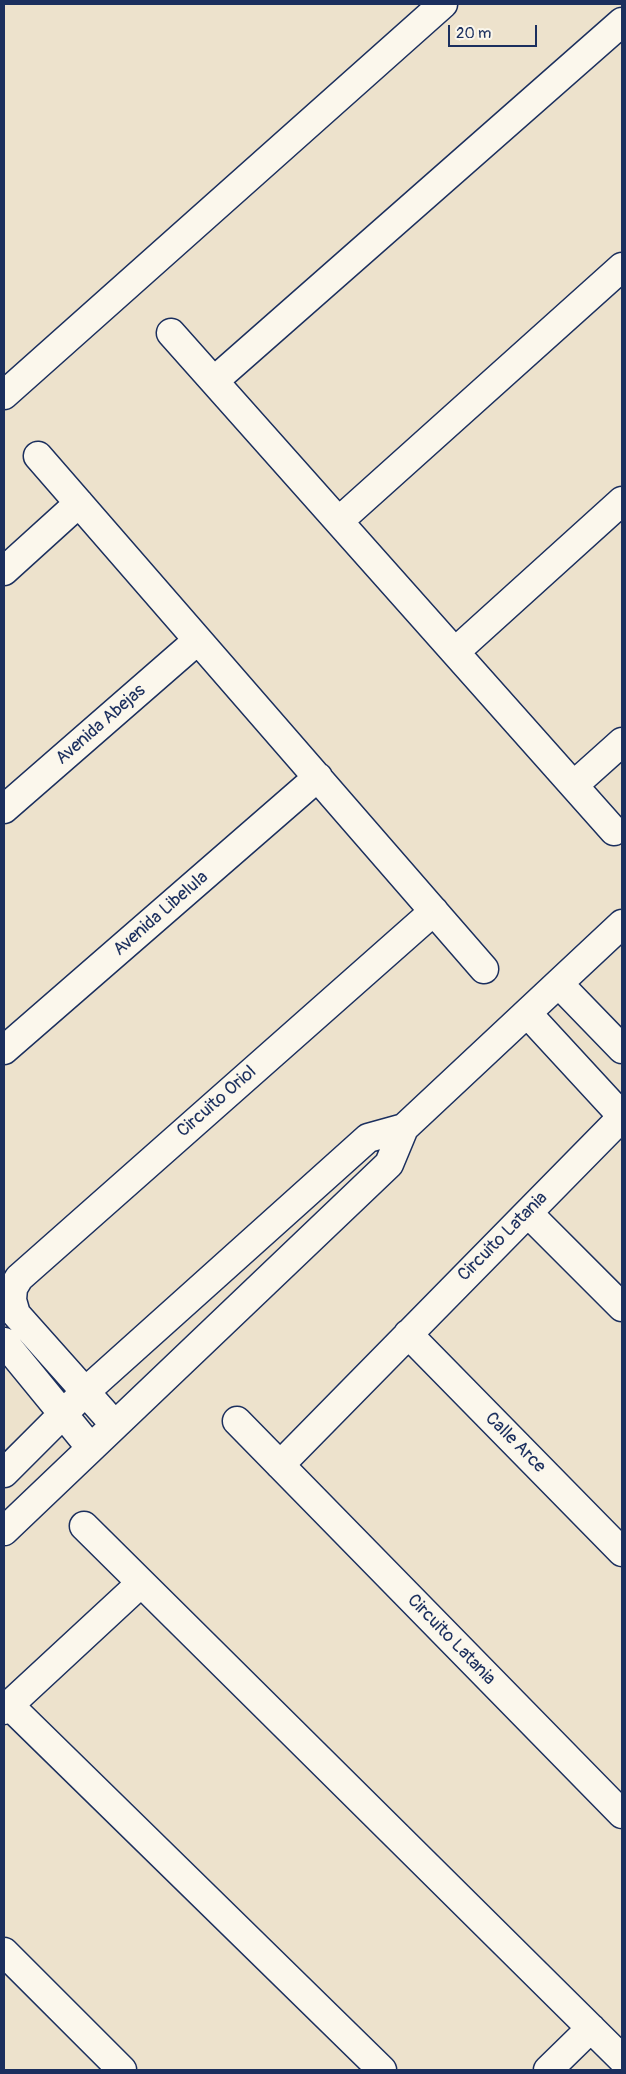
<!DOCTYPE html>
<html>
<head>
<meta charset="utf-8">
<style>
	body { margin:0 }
	#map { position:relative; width:626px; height:2074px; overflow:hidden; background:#ede2cc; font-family:Pangolin,sans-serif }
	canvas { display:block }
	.frame { position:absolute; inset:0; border:5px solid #1b2f5e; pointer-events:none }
	.scale { position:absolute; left:448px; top:25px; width:89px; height:22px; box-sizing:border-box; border:2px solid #1b2f5e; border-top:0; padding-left:6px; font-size:15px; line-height:18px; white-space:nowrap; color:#1b2f5e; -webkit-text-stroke:4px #fbf7ec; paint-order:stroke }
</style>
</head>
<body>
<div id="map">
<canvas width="626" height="2074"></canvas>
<div class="frame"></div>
<div class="scale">20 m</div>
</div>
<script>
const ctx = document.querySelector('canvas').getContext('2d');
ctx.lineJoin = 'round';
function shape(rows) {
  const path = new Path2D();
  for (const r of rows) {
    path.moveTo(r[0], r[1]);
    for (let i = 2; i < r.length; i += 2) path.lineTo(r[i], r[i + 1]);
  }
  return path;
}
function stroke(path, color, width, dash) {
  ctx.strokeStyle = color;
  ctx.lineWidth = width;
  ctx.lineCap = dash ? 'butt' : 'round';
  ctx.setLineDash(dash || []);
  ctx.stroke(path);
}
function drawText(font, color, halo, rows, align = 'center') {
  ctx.font = font + ' Pangolin,sans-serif';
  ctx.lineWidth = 5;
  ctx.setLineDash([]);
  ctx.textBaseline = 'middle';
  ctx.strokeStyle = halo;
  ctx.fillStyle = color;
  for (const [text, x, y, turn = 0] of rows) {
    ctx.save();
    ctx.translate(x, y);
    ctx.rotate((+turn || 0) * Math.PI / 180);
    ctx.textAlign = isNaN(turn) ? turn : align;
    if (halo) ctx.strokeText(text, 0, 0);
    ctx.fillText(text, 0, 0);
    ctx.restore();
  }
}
const minor = shape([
	[171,333,614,831],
	[214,381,622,22],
	[4,395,443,4],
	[38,456,484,969],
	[339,521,622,267],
	[4,571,79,503],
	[455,652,622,501],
	[574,785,622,742],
	[4,809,198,640],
	[559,984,622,1049],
	[527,1013,622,1116],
	[4,1050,318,777],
	[528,1213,622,1307],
	[408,1334,622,1552],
	[4,1342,90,1447],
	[237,1421,622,1814],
	[114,1424,16,1314,12,1300,13,1288,19,1278,434,911],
	[280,1465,622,1117],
	[4,1473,85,1392,368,1138,404,1128],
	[84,1526,622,2059],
	[4,1531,389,1164,404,1128,622,924],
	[9,1705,382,2070],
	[4,1710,141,1583],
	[4,1952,122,2070],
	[548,2070,591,2028]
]);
const streetNames = [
	["Avenida Abejas",101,725,-41],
	["Avenida Libelula",161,914,-41],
	["Circuito Oriol",217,1102,-41],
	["Circuito Latania",503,1237,-45],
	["Calle Arce",515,1443,45],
	["Circuito Latania",451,1640,46]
];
stroke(minor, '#1b2f5e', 31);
stroke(minor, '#fbf7ec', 28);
drawText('18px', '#1b2f5e', '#fbf7ec', streetNames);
</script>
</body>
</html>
